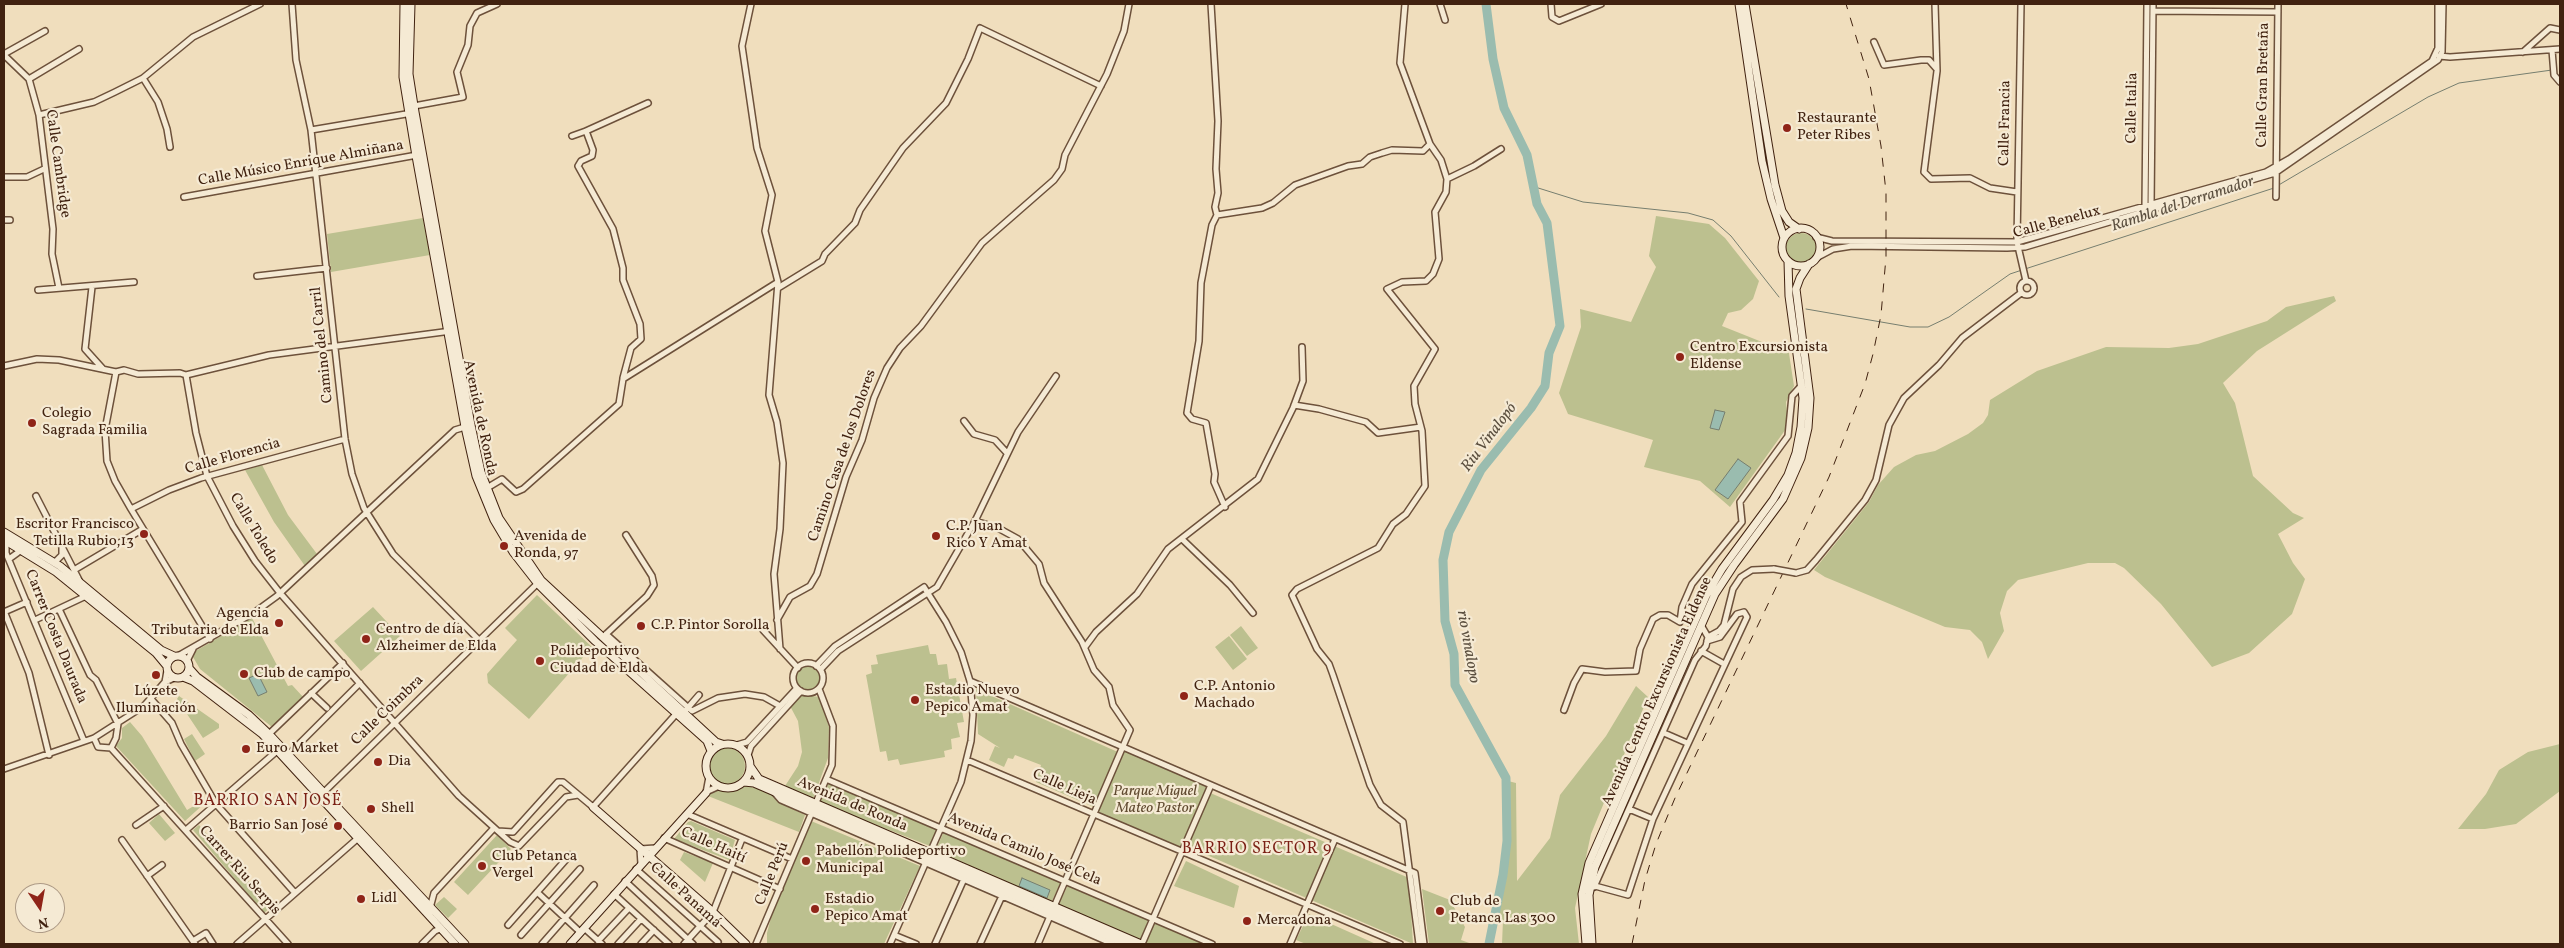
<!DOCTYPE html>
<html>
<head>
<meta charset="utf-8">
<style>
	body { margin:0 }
	#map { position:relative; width:2564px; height:948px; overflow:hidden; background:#f0debd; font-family:Vollkorn,serif }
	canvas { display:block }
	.frame { position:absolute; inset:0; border:5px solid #412210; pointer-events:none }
	.north { position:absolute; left:15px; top:883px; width:50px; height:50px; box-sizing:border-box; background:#f5ead4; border:1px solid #ad9a86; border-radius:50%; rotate:168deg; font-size:14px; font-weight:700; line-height:20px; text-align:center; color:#412210 }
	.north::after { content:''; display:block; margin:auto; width:18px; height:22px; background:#8f2418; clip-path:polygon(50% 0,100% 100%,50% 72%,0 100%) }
</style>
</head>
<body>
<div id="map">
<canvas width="2564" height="948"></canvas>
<div class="frame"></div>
<div class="north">N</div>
</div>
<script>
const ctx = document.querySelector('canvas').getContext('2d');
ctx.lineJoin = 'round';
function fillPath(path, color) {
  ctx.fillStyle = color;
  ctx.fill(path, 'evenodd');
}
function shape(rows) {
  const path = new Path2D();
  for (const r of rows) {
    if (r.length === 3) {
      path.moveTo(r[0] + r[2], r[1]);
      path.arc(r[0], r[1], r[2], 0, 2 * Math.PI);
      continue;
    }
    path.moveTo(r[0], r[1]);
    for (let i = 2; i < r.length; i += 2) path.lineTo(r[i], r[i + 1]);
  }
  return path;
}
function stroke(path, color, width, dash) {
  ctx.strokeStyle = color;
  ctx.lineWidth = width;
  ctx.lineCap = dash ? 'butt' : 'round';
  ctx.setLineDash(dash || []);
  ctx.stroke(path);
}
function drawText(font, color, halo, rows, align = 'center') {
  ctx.font = font + ' Vollkorn,serif';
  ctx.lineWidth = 4.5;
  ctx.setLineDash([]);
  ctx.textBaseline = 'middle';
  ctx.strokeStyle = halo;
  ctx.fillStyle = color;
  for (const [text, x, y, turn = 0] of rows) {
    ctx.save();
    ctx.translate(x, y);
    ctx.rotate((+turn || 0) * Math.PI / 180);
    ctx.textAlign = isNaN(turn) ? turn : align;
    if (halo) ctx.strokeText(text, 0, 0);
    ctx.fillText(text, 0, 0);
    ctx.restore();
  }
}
const green = shape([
	[1656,216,1709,224,1725,238,1759,281,1753,299,1741,310,1728,313,1722,326,1772,346,1788,347,1794,386,1786,402,1788,426,1730,507,1700,481,1644,467,1653,440,1568,414,1559,393,1581,327,1580,309,1631,322,1656,267,1649,256],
	[423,218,430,255,331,272,327,234],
	[1801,248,15],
	[2334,296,2336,301,2257,351,2223,383,2235,403,2253,476,2293,513,2304,518,2278,534,2293,563,2305,579,2292,614,2249,653,2212,667,2161,604,2124,568,2115,563,2088,563,2018,580,2007,591,2000,613,2004,631,1988,659,1982,642,1970,630,1945,627,1825,577,1814,570,1869,502,1878,485,1894,467,1916,455,1935,451,1968,434,1983,423,1988,415,1990,400,2037,371,2106,347,2169,348,2198,344,2267,321,2286,307],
	[262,465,288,515,317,554,305,566,274,522,245,470],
	[537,595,592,647,529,719,488,683,487,674,517,640,505,628],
	[373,607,400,636,361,671,334,641],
	[252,618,288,686,292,685,304,698,272,727,200,669,193,657,194,652],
	[1241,626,1258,648,1247,656,1230,635],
	[1229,636,1247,659,1233,670,1215,647],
	[928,645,930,654,936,654,938,665,947,664,949,679,956,678,964,722,957,723,960,737,951,739,952,749,944,751,945,757,900,765,898,759,888,761,886,751,880,752,866,675,872,673,871,665,878,664,876,655],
	[808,678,12],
	[1636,686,1648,697,1591,834,1575,908,1579,944,1502,944,1503,920,1497,919,1509,849,1508,781,1516,783,1517,881,1550,838,1560,795,1606,736],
	[976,689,1120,753,1123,747,1211,785,1208,792,1409,878,1413,944,1186,846,1182,853,1093,815,1096,808,1036,782,1041,765,1015,755,1013,759,1008,758,1004,767,989,760,995,746,1000,748,978,734],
	[801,694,819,697,829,727,828,758,813,799,785,786,798,766,802,752,798,721,790,706],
	[179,696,219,724,219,728,203,738,177,699],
	[130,722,142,736,187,810,204,800,206,802,185,821,116,746,122,738,122,728],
	[192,734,205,754,195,761,184,739],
	[2560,744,2560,791,2516,824,2485,829,2458,829,2486,794,2499,770,2528,752],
	[727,766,18],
	[829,782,937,829,930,846,820,803],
	[745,785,771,793,778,802,805,815,799,832,708,796,714,791,730,791],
	[159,814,175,833,165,841,149,823],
	[691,821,735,840,729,860,674,839,688,822],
	[811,821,920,866,884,944,767,944,767,933,772,914],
	[199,825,271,907,264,913,193,830],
	[944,831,1061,882,1052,901,935,852],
	[497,835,511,849,468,895,454,882],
	[684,852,713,863,705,882,680,860],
	[1186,861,1239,886,1234,908,1174,886],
	[1068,885,1148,920,1141,940,1058,906],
	[1422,889,1450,900,1465,927,1461,940,1472,944,1429,944],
	[444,897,457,909,448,918,435,905],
	[1309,914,1376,944,1306,944,1296,940],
	[1155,923,1204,944,1148,944,1146,942]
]);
const water = shape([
	[1715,410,1725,412,1719,430,1710,428,1715,410],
	[1738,459,1751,468,1728,499,1715,490,1738,459],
	[258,674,267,692,258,696,249,678,258,674],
	[1022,878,1050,890,1047,898,1019,886,1022,878]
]);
const stream = shape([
	[2277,186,2428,97,2459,83,2552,70],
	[1535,187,1583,202,1688,213,1713,220,1731,236,1779,297],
	[2025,269,2274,188],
	[1806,309,1910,327,1928,327,1949,317,2010,274,2022,270]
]);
const river = shape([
	[1486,4,1493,59,1504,108,1527,155,1537,204,1547,223,1560,326,1549,353,1545,386,1531,408,1481,470,1449,532,1443,560,1445,621,1454,654,1455,685,1506,778,1507,841,1503,875,1489,944]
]);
const street = shape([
	[292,4,296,60,311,130,345,439,352,474,364,508,393,554,479,640],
	[751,4,742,46,757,148,772,195,765,231,778,282,769,395,777,422,783,463,780,529,774,574,780,649],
	[1211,4,1218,121,1216,169,1218,193,1215,207,1217,215],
	[1405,4,1400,63,1430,144],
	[1440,4,1445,20],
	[1551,4,1552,17,1559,21,1601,4],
	[1935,4,1937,71,1924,172,1931,179,1970,178,1990,188,2017,192],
	[2021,4,2017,242,2026,281],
	[2153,11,2278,12],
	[1874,42,1884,65,1921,60,1929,60,1936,68],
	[2552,50,2554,75,2560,82],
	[2523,52,2550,28,2560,30],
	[4,54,45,31],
	[4,55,29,79,39,115,53,229,52,254,59,288],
	[2439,56,2450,57,2560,49],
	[143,78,158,102,167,129,170,147],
	[29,79,79,49],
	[414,106,463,97,457,72,468,45,470,26,477,13,497,4],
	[39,115,94,102,115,92,143,78,193,37,260,4],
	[311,130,412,113],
	[586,131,648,103],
	[572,136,586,131,593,150,592,156,581,161,578,166,613,229,623,268,623,280,640,324,641,339,631,348,623,378],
	[4,177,27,177,44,169],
	[1447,179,1474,166,1501,149],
	[184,197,417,155],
	[2276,197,2278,4],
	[2151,207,2153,4],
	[2145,208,2147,4],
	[4,220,10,220],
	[1816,237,1832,241,2017,242,2266,172,2289,159,2432,61,2438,48,2438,4],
	[1816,258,1833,249,1852,246,2007,248,2025,247,2275,173,2438,60,2442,52,2443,4],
	[257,276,327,268],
	[2027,288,7],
	[92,287,85,349,103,369],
	[778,288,822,261,825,254,855,223,860,210,903,148,946,103,968,59,980,28,1101,86],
	[38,290,134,282],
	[4,366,37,359,59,360,116,372,124,370,138,374,180,373,186,375,269,355,451,331],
	[116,372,105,430,107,461,115,481,131,509,210,639],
	[186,375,196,433,207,476,233,526,255,561,280,593,459,796,510,842,519,846,566,797,578,795],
	[1294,405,1319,409,1366,422,1378,433,1421,427],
	[964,421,974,434,995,440,1007,453],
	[487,488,502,479,516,492,523,489,619,404,623,379,778,282],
	[36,496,79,580],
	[1225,507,1214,482,1215,474,1206,423,1192,419,1187,413,1199,341,1201,283,1212,225,1217,215,1262,208,1273,203,1295,185,1348,166,1362,164,1370,157,1382,153,1392,150,1423,151,1430,144,1441,160,1447,179,1446,192,1435,212,1439,259,1433,274,1426,281,1402,282,1387,289,1435,349,1414,386,1415,404,1422,431,1425,486,1406,514,1393,524,1378,548,1297,589,1292,595,1317,649,1329,664,1333,675,1370,785,1381,805,1403,822,1419,944],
	[131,509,169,490,201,478,345,439],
	[975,521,998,528,1018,539,1039,564,1044,583,1082,642,1094,670,1109,687,1113,705,1130,730,1038,944],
	[1182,539,1230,585,1253,613],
	[6,542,6,553,84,741],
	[9,559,20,551],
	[54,563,62,555,62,547],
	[74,570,143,529],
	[1796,573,1807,570,1816,560,1865,500,1876,480,1889,425,1904,398,1939,365,1962,338,2021,293],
	[59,609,90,675,96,680,118,724,116,738,111,748],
	[4,611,29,673,49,755],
	[4,612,27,602],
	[35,620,86,596],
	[777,620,790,597,810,586,817,574,846,477,862,440,874,398,887,368,900,348,921,326,982,243,1054,180,1062,169,1065,155,1107,74,1124,31,1129,4],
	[763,630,798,668],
	[606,634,692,711,718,698,745,694,764,697,780,706],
	[604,636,647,596,654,585,652,576,626,535],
	[1708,637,1719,631,1724,625,1733,589,1741,577,1752,570,1774,569],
	[1085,647,1096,632,1137,594,1168,549,1258,479,1293,408,1303,381,1302,347],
	[1701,651,1724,664],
	[178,656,255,612,277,596,455,430,468,426],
	[187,661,193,649],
	[808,678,15],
	[816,666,835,646,924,587,946,622,961,652,970,681,973,715,971,741,961,782,890,944],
	[821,669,838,651,937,587,975,521,1018,432,1056,376],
	[970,681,1415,873,1424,944],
	[165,682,167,671],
	[311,693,327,708],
	[151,699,172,723,181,744,216,804,295,893],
	[686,710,699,695],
	[1564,710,1574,683,1582,669,1605,672,1636,671,1640,649,1653,619,1660,615,1668,615,1680,622,1682,607,1692,584,1742,522,1740,502,1788,436,1792,396,1802,385],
	[1664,733,1687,743],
	[269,734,343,663],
	[94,738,98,747,111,748,288,944],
	[737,745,747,742,797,688],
	[288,755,360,683],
	[748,755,751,746,801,691],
	[967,760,1400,944],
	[4,769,94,738,144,706,165,682,174,678],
	[826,779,1212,944],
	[706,792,719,786],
	[774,792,781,800,1113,944],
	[706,793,709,777],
	[322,794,539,582],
	[1629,809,1653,819],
	[687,814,792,859],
	[136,825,164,806],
	[186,830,277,751],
	[498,831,513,832,558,782,563,782,593,807,677,713],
	[664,838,780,889],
	[122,840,195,944],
	[641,864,640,849,655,848],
	[636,869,718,942],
	[147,876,162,865],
	[625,881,693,944],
	[1595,886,1628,895,1653,819,1747,617,1744,612,1737,614,1720,637,1707,641],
	[1594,887,1695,660,1706,646,1708,637,1701,625],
	[537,892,580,932],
	[614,894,669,944],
	[430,908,434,893,494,828],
	[508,925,570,855],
	[584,928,602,944],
	[521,935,580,869],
	[894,935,916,944],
	[193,941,206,933,213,944],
	[598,941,629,908],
	[237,944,357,839],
	[422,944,435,931,440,929],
	[542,944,594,885],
	[618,944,641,919],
	[641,944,654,930],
	[684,944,713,912,742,839],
	[756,944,832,765,833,726,819,689],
	[935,944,964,879],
	[980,944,1002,896],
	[1142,944,1211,785],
	[1290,944,1335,839]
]);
const secondary = shape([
	[404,4,403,77,416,156,465,427,476,476,494,520,513,552,538,584,595,641,707,741,711,751],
	[411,4,409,74,415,112,471,425,481,472,499,518,541,580,716,742,722,744],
	[1739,4,1762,161,1771,199,1784,238],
	[1745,4,1775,185,1782,211,1789,222,1799,229],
	[1801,247,19],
	[4,532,60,566,161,650,174,656],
	[4,540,56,572,156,653,166,665],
	[178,667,11],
	[189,668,197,677,249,715,269,734,465,944],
	[183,677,193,681,262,734,455,944],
	[728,766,22],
	[750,766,759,779,1141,944],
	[744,782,754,783,1126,944],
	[593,807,713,912,746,944],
	[570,944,706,793],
	[1586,944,1582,894,1589,863,1706,596,1722,569,1773,500,1788,475,1796,453,1801,427,1803,398,1789,296,1788,261],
	[1592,944,1589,895,1595,867,1715,594,1734,565,1783,499,1801,458,1808,428,1810,398,1796,289,1800,278,1809,264]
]);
const rail = shape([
	[1632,944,1645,880,1656,844,1675,798,1829,477,1865,384,1873,354,1881,315,1886,257,1886,192,1881,146,1869,79,1846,4]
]);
const streetBridge = shape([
	[1774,569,1796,573]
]);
const markers = [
	[1787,128,5,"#8f2418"],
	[1680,357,5,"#8f2418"],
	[32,423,5,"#8f2418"],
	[144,534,5,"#8f2418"],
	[936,536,5,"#8f2418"],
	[504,546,5,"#8f2418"],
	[279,623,5,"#8f2418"],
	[641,626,5,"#8f2418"],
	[366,639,5,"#8f2418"],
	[540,661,5,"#8f2418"],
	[244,674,5,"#8f2418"],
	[156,675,5,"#8f2418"],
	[1184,696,5,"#8f2418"],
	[915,700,5,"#8f2418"],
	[246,749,5,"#8f2418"],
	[378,762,5,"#8f2418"],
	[371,809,5,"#8f2418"],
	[338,826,5,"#8f2418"],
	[806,861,5,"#8f2418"],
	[482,866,5,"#8f2418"],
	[361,899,5,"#8f2418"],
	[815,909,5,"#8f2418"],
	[1440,911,5,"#8f2418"],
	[1247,921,5,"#8f2418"]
];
const streetNames = [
	["Calle Gran Bretaña",2264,85,-89],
	["Calle Italia",2133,108,-89],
	["Calle Francia",2006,123,-89],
	["Calle Cambridge",57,164,82],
	["Calle Músico Enrique Almiñana",301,164,-10],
	["Calle Benelux",2057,223,-15],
	["Camino del Carril",323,345,-96],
	["Avenida de Ronda",479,418,78],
	["Camino Casa de los Dolores",843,456,-71],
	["Calle Florencia",233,457,-16],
	["Calle Toledo",253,529,59],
	["Carrer Costa Daurada",55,637,68],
	["Avenida Centro Excursionista Eldense",1658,692,-66],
	["Calle Coimbra",388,711,-44],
	["Calle Lieja",1064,788,24],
	["Avenida de Ronda",852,805,23],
	["Calle Haití",713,846,24],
	["Avenida Camilo José Cela",1024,850,23],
	["Carrer Riu Serpis",239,871,48],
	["Calle Perú",773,874,-68],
	["Calle Panamá",685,896,42]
];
const poiNames = [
	["Restaurante",1797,119],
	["Peter Ribes",1797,136],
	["Centro Excursionista",1690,348],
	["Eldense",1690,365],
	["Colegio",42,414],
	["Sagrada Familia",42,431],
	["Escritor Francisco",134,525,"right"],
	["Tetilla Rubio,13",134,542,"right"],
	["C.P. Juan",946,527],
	["Rico Y Amat",946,544],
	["Avenida de",514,537],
	["Ronda, 97",514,554],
	["Agencia",269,614,"right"],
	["Tributaria de Elda",269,631,"right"],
	["C.P. Pintor Sorolla",651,626],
	["Centro de día",376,630],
	["Alzheimer de Elda",376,647],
	["Polideportivo",550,652],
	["Ciudad de Elda",550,669],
	["Club de campo",254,674],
	["C.P. Antonio",1194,687],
	["Machado",1194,704],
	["Estadio Nuevo",925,691],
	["Pepico Amat",925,708],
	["Lúzete",156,692,"center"],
	["Iluminación",156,709,"center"],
	["Euro Market",256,749],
	["Dia",388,762],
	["Shell",381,809],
	["Barrio San José",328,826,"right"],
	["Pabellón Polideportivo",816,852],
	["Municipal",816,869],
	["Club Petanca",492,857],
	["Vergel",492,874],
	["Lidl",371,899],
	["Estadio",825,900],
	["Pepico Amat",825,917],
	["Club de",1450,902],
	["Petanca Las 300",1450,919],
	["Mercadona",1257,921]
];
const parkNames = [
	["Parque Miguel",1155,792],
	["Mateo Pastor",1155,809]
];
const waterNames = [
	["Rambla del Derramador",2183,205,-18],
	["Riu Vinalopó",1490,438,-53],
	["rio vinalopo",1467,647,80]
];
const neighbourhoodNames = [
	["BARRIO SAN JOSÉ",268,802],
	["BARRIO SECTOR 9",1257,850]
];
fillPath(green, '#bcc08f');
fillPath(water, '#9abcaf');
stroke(water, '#767e6f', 1);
stroke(stream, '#767e6f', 1);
stroke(river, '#9abcaf', 9);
stroke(street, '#6d513b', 8);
stroke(secondary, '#412210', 9);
stroke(street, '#f5ead4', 5);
stroke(secondary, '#f5ead4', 7);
stroke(rail, '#412210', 1, [9, 9]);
stroke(streetBridge, '#6d513b', 8, []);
stroke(streetBridge, '#f5ead4', 5);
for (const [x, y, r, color] of markers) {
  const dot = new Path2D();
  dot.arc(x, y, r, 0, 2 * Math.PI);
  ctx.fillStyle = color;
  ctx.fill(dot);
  stroke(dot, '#f5ead4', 2);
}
drawText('15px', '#412210', '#f5ead4', streetNames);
drawText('15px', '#412210', '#f5ead4', poiNames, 'left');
drawText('italic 15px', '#604a30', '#f5ead4', parkNames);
drawText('italic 16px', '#5c5040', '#f5ead4', waterNames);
ctx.letterSpacing = '1px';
drawText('16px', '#7a1f14', '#f5ead4', neighbourhoodNames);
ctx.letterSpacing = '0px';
</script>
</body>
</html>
